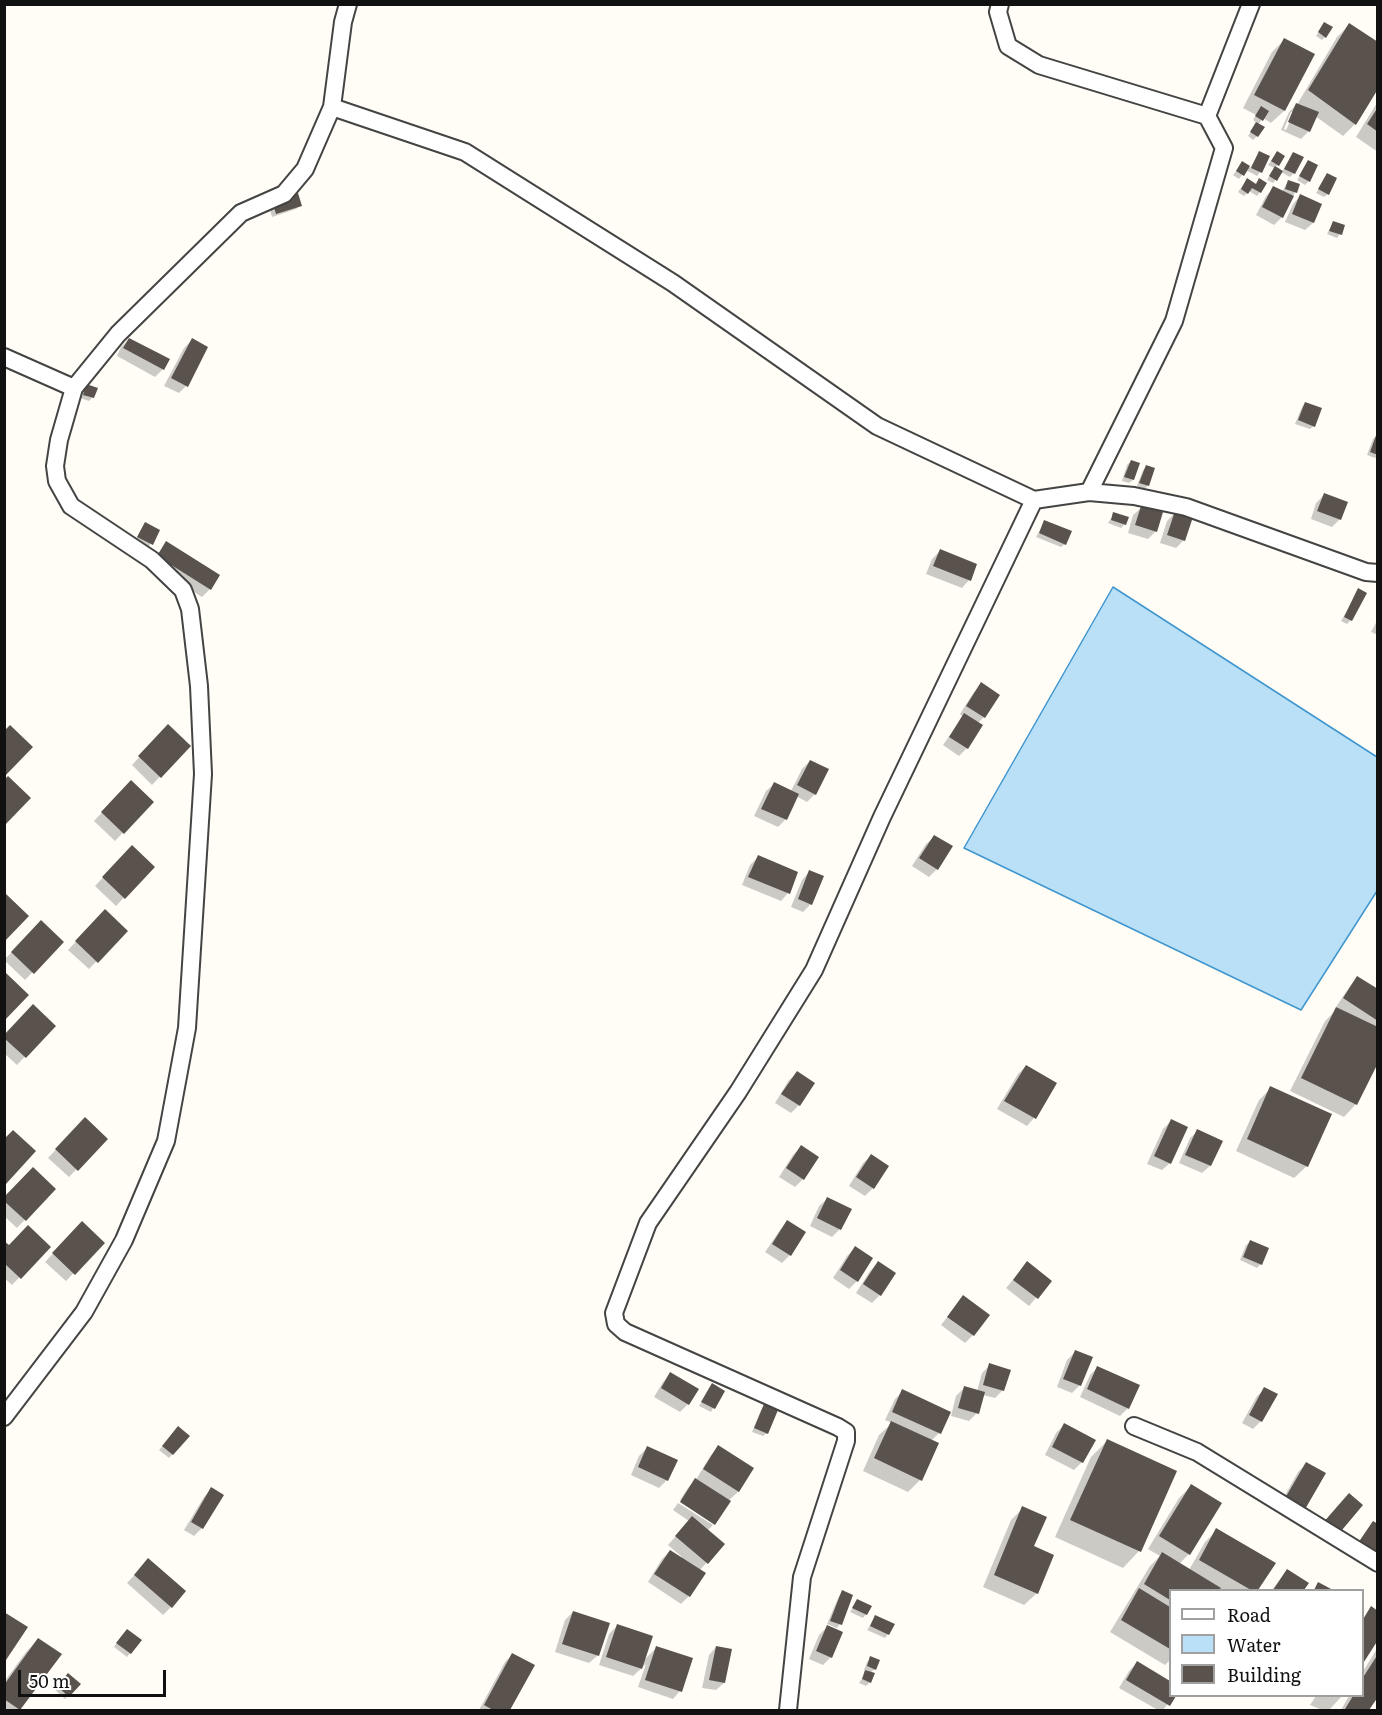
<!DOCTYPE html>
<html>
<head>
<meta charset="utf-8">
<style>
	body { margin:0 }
	#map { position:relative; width:1382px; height:1715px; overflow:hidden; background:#fffdf5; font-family:Literata,serif }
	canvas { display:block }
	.frame { position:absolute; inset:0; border:6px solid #111; pointer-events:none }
	.legend { position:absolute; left:1169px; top:1589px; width:195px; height:108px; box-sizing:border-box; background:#fff; border:2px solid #a0a0a0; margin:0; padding:8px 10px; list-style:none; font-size:18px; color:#111 }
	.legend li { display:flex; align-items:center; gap:12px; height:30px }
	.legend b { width:30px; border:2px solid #a0a0a0 }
	.scale { position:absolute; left:18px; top:1670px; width:148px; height:27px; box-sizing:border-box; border:3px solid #111; border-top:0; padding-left:8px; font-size:18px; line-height:21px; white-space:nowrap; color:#111; -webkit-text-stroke:4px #fff; paint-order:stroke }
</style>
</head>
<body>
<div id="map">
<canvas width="1382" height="1715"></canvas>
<div class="frame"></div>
<ul class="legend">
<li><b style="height:8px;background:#fff"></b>Road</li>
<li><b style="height:16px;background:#b9e0f7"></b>Water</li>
<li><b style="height:16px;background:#5a524d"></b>Building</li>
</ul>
<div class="scale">50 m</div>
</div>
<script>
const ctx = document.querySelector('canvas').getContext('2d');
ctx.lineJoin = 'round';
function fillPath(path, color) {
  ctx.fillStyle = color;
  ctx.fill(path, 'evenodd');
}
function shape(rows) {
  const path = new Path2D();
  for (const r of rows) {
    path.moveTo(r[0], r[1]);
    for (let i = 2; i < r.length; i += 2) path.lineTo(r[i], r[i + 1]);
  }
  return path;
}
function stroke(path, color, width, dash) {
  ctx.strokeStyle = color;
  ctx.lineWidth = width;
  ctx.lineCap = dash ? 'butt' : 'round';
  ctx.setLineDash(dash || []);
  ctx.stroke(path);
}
const water = shape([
	[1113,587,1377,757,1377,891,1301,1010,964,848,1113,587]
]);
const shadow = shape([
	[1349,25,1378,87,1355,124,1343,136,1315,116,1309,131,1301,139,1281,130,1289,112,1298,103,1337,37],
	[1291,112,1294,112,1286,130,1284,129],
	[1321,28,1325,37,1322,40,1316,36],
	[1284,40,1312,55,1284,111,1271,123,1263,118,1258,125,1257,136,1253,140,1248,136,1257,123,1253,120,1256,115,1243,108,1272,52],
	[1378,101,1378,152,1356,137],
	[1259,153,1260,172,1257,176,1246,170,1239,179,1233,175,1242,163,1250,168],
	[1277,153,1278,165,1275,167,1282,172,1293,154,1294,173,1290,177,1281,172,1273,183,1267,180,1274,168,1268,165],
	[1308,162,1309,181,1305,185,1297,180],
	[1327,175,1328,194,1324,197,1316,193],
	[1247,180,1255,185,1260,180,1260,192,1257,196,1249,191,1244,196,1238,192],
	[1288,181,1299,185,1282,217,1274,225,1256,215,1266,196,1274,188,1282,192],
	[1300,196,1320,204,1313,223,1305,230,1285,222,1293,204],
	[269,206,300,206,296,209,272,217],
	[1333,223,1340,234,1337,238,1327,234],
	[129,339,163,369,155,377,117,356,121,347],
	[192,340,186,386,179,393,164,386,184,348],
	[87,386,93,397,89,401,80,398],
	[1305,403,1314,426,1310,429,1295,424,1302,407],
	[1376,436,1378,456,1375,458,1367,455,1373,439],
	[1131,461,1138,464,1133,480,1129,483,1122,481,1127,465],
	[1146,467,1148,485,1145,489,1137,486,1143,470],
	[1324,495,1340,519,1332,527,1311,519,1316,503],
	[1141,508,1156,531,1148,539,1128,533,1133,515],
	[1175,513,1184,540,1176,548,1160,543,1167,521],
	[1114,514,1125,524,1121,528,1108,523],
	[1045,522,1065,544,1061,547,1036,537],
	[145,524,158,531,148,548,135,541],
	[167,543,210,589,202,597,150,564],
	[940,551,969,580,962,588,926,574,932,559],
	[1359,590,1351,620,1347,624,1341,621],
	[1378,619,1378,635,1371,632],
	[982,684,984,717,977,724,967,748,959,756,943,745,963,717,960,714,974,692],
	[168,726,189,746,152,785,132,765],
	[810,761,815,794,807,802,796,796,786,819,778,827,754,816,766,791,774,784,791,791,802,769],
	[131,782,152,802,115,841,94,821],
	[934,837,937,869,929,877,912,866,926,844],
	[132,847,153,867,116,906,95,886],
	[758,857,788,893,781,901,742,885,750,865],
	[809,872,811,904,803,912,791,907,802,880],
	[105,911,126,931,89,969,68,950],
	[41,922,62,942,25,980,4,960],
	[1358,978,1378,991,1378,1060,1356,1104,1344,1117,1290,1091,1325,1021,1338,1008,1336,1007,1350,986],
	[54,1026,17,1065,4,1053,4,1037],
	[1026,1066,1055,1084,1034,1118,1027,1126,997,1109,1018,1074],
	[797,1073,813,1083,799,1105,791,1113,775,1103,789,1080],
	[1271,1088,1307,1166,1294,1178,1236,1151,1259,1100],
	[85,1119,106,1139,69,1177,48,1158],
	[1171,1121,1170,1163,1162,1170,1147,1164,1163,1129],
	[1198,1131,1221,1141,1210,1166,1202,1173,1179,1163,1190,1138],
	[4,1140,34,1152,4,1183],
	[801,1147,803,1179,795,1187,779,1177,793,1155],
	[871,1156,887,1166,873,1188,865,1196,849,1186,863,1163],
	[54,1189,17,1228,4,1216,4,1199],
	[827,1199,840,1229,832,1237,810,1226,819,1206],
	[787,1222,804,1233,790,1255,782,1263,765,1252,780,1230],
	[82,1223,103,1243,66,1281,45,1262],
	[1250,1242,1261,1264,1257,1268,1240,1260,1246,1245],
	[4,1243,9,1247,49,1247,12,1285,4,1278],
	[855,1248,857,1281,849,1289,833,1278,847,1256],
	[878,1263,880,1295,872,1303,856,1293,870,1271],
	[1027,1263,1050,1281,1029,1306,1006,1288],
	[963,1297,973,1335,965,1343,941,1325],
	[1075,1352,1080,1385,1072,1393,1057,1387,1067,1360],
	[990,1365,1003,1390,995,1398,983,1395,977,1413,969,1421,951,1416,956,1396,964,1388,977,1391,982,1373],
	[1098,1367,1128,1408,1120,1416,1080,1397,1090,1375],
	[670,1374,688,1404,680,1412,654,1397,663,1382],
	[712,1385,723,1391,711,1412,699,1406],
	[1265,1389,1276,1394,1261,1421,1253,1429,1242,1423,1257,1396],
	[903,1391,939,1433,931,1441,920,1480,908,1492,863,1471,879,1435,892,1423,885,1420,895,1399],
	[765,1406,767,1433,763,1436,752,1432,761,1410],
	[1064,1425,1082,1462,1074,1470,1045,1455,1056,1433],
	[179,1428,188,1436,169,1458,159,1450],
	[1107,1441,1175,1472,1139,1551,1123,1568,1055,1537,1091,1457],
	[719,1447,752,1469,738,1492,728,1501,715,1523,680,1500,688,1488,697,1478,711,1455],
	[647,1448,667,1480,659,1488,631,1475,639,1456],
	[1306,1464,1303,1510,1278,1508,1298,1472],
	[1191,1486,1189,1554,1179,1564,1189,1570,1205,1542,1217,1530,1274,1564,1256,1590,1170,1590,1170,1660,1165,1665,1110,1632,1150,1566,1160,1556,1148,1549,1179,1498],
	[212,1489,202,1528,194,1536,184,1530,204,1497],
	[678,1503,713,1525,707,1531,723,1544,700,1570,689,1596,681,1604,648,1582,662,1559,670,1551,681,1558,682,1557,668,1545,689,1521,673,1510],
	[1023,1508,1032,1547,1037,1593,1024,1605,983,1587,1011,1520],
	[141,1568,171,1607,163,1615,127,1583],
	[1287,1571,1307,1583,1302,1590,1272,1590],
	[842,1592,840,1624,837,1628,827,1624,839,1596],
	[857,1601,866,1614,863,1618,850,1612],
	[573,1612,608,1624,597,1656,589,1663,555,1652,565,1620],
	[876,1616,888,1634,885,1638,867,1630],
	[617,1626,644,1660,656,1648,680,1691,673,1699,638,1687,646,1664,633,1676,599,1665,609,1634],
	[827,1627,831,1657,823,1665,809,1659,819,1635],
	[123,1634,140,1640,127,1657,114,1647],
	[38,1640,60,1655,20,1710,4,1710,4,1682,26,1652],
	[716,1647,724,1683,716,1690,702,1688,709,1655],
	[1378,1647,1378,1694,1367,1710,1341,1710,1349,1696,1362,1696,1362,1673],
	[512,1655,533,1666,509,1710,479,1710,505,1662],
	[871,1658,875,1669,870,1673,870,1682,866,1686,859,1683,867,1671,864,1670,867,1662],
	[1137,1663,1170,1682,1170,1696,1174,1696,1163,1710,1158,1710,1119,1688,1129,1671],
	[69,1675,79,1684,65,1699,55,1690],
	[1316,1696,1342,1696,1329,1710,1322,1710,1310,1705]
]);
const building = shape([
	[1324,22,1333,27,1326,38,1318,32],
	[1349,23,1378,42,1378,89,1356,125,1308,90],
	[1284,38,1315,54,1285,111,1254,95],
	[1296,103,1319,112,1310,132,1288,122],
	[1261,106,1269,111,1263,121,1255,116],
	[1378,107,1378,132,1367,124],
	[1256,122,1265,127,1258,137,1250,132],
	[1259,151,1270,156,1262,173,1251,168],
	[1277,151,1285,156,1279,166,1271,161],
	[1293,152,1304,157,1295,174,1284,169],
	[1308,160,1318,165,1310,182,1299,176],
	[1242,161,1250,166,1244,176,1236,171],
	[1275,166,1283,171,1277,181,1269,176],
	[1327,173,1337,178,1329,195,1318,189],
	[1247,178,1256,184,1259,178,1267,183,1261,193,1252,188,1248,194,1241,189],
	[1288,180,1300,184,1297,193,1285,189],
	[1273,186,1294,196,1283,218,1262,207],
	[298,193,302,206,276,214,272,201],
	[1300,194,1322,204,1314,223,1292,214],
	[1333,221,1345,225,1342,235,1329,231],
	[129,338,170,359,164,370,123,348],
	[192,338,208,347,188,387,171,378],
	[86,384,98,388,94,398,83,395],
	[1305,402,1322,408,1315,427,1298,420],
	[1378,430,1378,455,1370,452],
	[1131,460,1140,463,1134,480,1124,477],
	[1146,465,1155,468,1149,486,1139,483],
	[1324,493,1348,502,1341,520,1317,511],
	[1141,506,1163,512,1157,532,1135,525],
	[1175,511,1193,517,1185,541,1167,535],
	[1113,512,1129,517,1126,525,1111,520],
	[1044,520,1072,531,1066,545,1039,533],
	[145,522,160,530,153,545,137,537],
	[166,541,220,575,211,590,157,556],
	[940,549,977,564,971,581,933,566],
	[1358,588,1367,593,1352,621,1344,617],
	[981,682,1000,695,985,718,966,706],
	[964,713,983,725,968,749,949,737],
	[168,724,191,746,161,778,138,756],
	[10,725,33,747,4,777,4,731],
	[810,760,829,769,816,795,797,785],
	[8,776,31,798,4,826,4,780],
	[131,780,154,802,124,834,101,812],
	[774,782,799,794,787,820,761,809],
	[934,835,953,846,938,870,919,858],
	[132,845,155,867,125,899,102,877],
	[758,855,798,872,790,894,748,877],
	[809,870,824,876,812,905,798,899],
	[6,894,29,916,4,942,4,895],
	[105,909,128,931,98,963,75,941],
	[41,920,64,942,34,974,11,952],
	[6,973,29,995,4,1021,4,975],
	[1357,976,1378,989,1378,1021,1343,998],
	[33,1004,56,1026,26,1058,4,1038,4,1035],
	[1336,1007,1378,1027,1378,1063,1357,1105,1301,1078],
	[1026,1065,1057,1083,1036,1119,1004,1101],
	[797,1071,815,1083,800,1106,781,1094],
	[1270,1086,1332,1114,1308,1167,1247,1139],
	[85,1117,108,1139,78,1171,55,1149],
	[1171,1119,1188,1127,1171,1164,1154,1156],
	[1197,1129,1223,1141,1211,1166,1185,1155],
	[13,1130,36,1151,6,1184,4,1139],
	[801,1145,819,1157,804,1180,786,1168],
	[871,1154,889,1166,874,1189,856,1177],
	[33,1167,56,1189,26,1221,4,1201,4,1197],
	[827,1197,852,1209,841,1230,817,1218],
	[787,1220,806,1232,791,1256,772,1244],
	[82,1221,105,1243,75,1275,52,1253],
	[28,1225,51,1247,21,1279,4,1263,4,1241,9,1245],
	[1250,1240,1269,1248,1262,1265,1243,1257],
	[855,1246,873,1258,858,1282,840,1270],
	[878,1261,896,1273,881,1296,863,1284],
	[1027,1261,1052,1281,1038,1299,1013,1280],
	[963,1295,990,1315,974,1336,947,1317],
	[1075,1350,1093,1357,1081,1386,1063,1379],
	[989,1363,1011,1370,1004,1391,983,1385],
	[1097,1366,1140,1385,1129,1409,1087,1389],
	[670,1372,699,1389,689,1405,661,1388],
	[712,1383,725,1391,715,1409,701,1402],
	[964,1386,985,1392,979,1414,958,1408],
	[1264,1387,1278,1394,1262,1422,1249,1415],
	[902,1389,951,1412,941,1434,892,1412],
	[764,1404,778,1410,768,1434,754,1428],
	[891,1421,939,1443,922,1481,874,1458],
	[1064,1423,1096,1440,1083,1463,1052,1447],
	[178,1426,190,1436,173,1455,162,1446],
	[1107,1439,1177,1471,1141,1552,1070,1520],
	[718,1445,754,1468,739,1492,703,1469],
	[647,1446,678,1460,668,1481,638,1467],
	[1306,1462,1326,1473,1304,1511,1284,1500],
	[695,1478,731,1501,715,1525,680,1502],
	[1191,1484,1222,1503,1190,1555,1159,1536],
	[211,1487,224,1495,203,1529,191,1522],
	[1349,1493,1363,1505,1337,1536,1322,1524],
	[1022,1506,1047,1517,1034,1546,1054,1555,1038,1594,994,1575],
	[692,1516,725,1544,708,1564,675,1536],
	[1373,1521,1378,1524,1378,1556,1358,1543],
	[1216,1528,1276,1563,1258,1590,1251,1590,1199,1560],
	[670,1550,706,1573,690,1597,654,1574],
	[1162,1552,1221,1588,1219,1590,1170,1590,1170,1600,1144,1584],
	[148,1558,186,1591,172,1608,134,1575],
	[1287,1569,1309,1583,1304,1590,1273,1590],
	[1318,1582,1333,1590,1314,1590],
	[1139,1588,1170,1607,1170,1649,1121,1620],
	[842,1590,853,1595,842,1625,830,1621],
	[857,1599,872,1606,867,1615,852,1608],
	[1371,1606,1378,1611,1378,1640,1362,1665,1362,1621],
	[573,1611,610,1623,599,1656,562,1644],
	[4,1612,28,1627,4,1663],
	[875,1615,895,1624,889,1635,870,1626],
	[617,1624,653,1636,642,1669,606,1657],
	[827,1625,843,1632,832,1658,816,1651],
	[127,1629,142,1640,131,1654,116,1643],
	[38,1638,62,1654,20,1710,4,1699,4,1685],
	[656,1646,693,1658,682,1692,645,1680],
	[716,1646,732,1649,725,1683,709,1680],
	[512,1653,535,1665,510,1710,493,1710,484,1705],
	[1378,1654,1378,1697,1369,1710,1345,1709,1353,1696,1362,1696,1362,1679],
	[870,1656,880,1660,876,1670,867,1666],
	[1137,1661,1170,1681,1170,1696,1176,1696,1170,1706,1126,1680],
	[865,1670,875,1673,871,1683,862,1679],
	[68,1673,81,1684,69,1697,57,1686]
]);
const minor = shape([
	[1000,4,998,12,1008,46,1039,65,1207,116,1224,148,1174,321,1089,492],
	[332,107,465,152,673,283,877,426,1034,500,1089,492,1134,496,1186,507,1366,572,1378,573],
	[1207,116,1251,4],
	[4,357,74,388],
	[4,1417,84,1312,124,1240,166,1141,187,1028,203,774,199,686,190,609,183,590,152,560,71,506,57,481,55,466,59,440,74,388,118,334,241,213,284,194,305,169,332,107,343,22,348,4],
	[1134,1426,1197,1452,1378,1563],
	[788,1710,802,1577,846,1441,846,1432,838,1427,625,1332,616,1324,614,1313,648,1223,738,1092,814,970,882,817,1034,500]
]);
fillPath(water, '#b9e0f7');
stroke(water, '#3f96cf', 1.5);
fillPath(shadow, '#0003');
fillPath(building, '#5a524d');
stroke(minor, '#444', 20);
stroke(minor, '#fff', 16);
</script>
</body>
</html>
